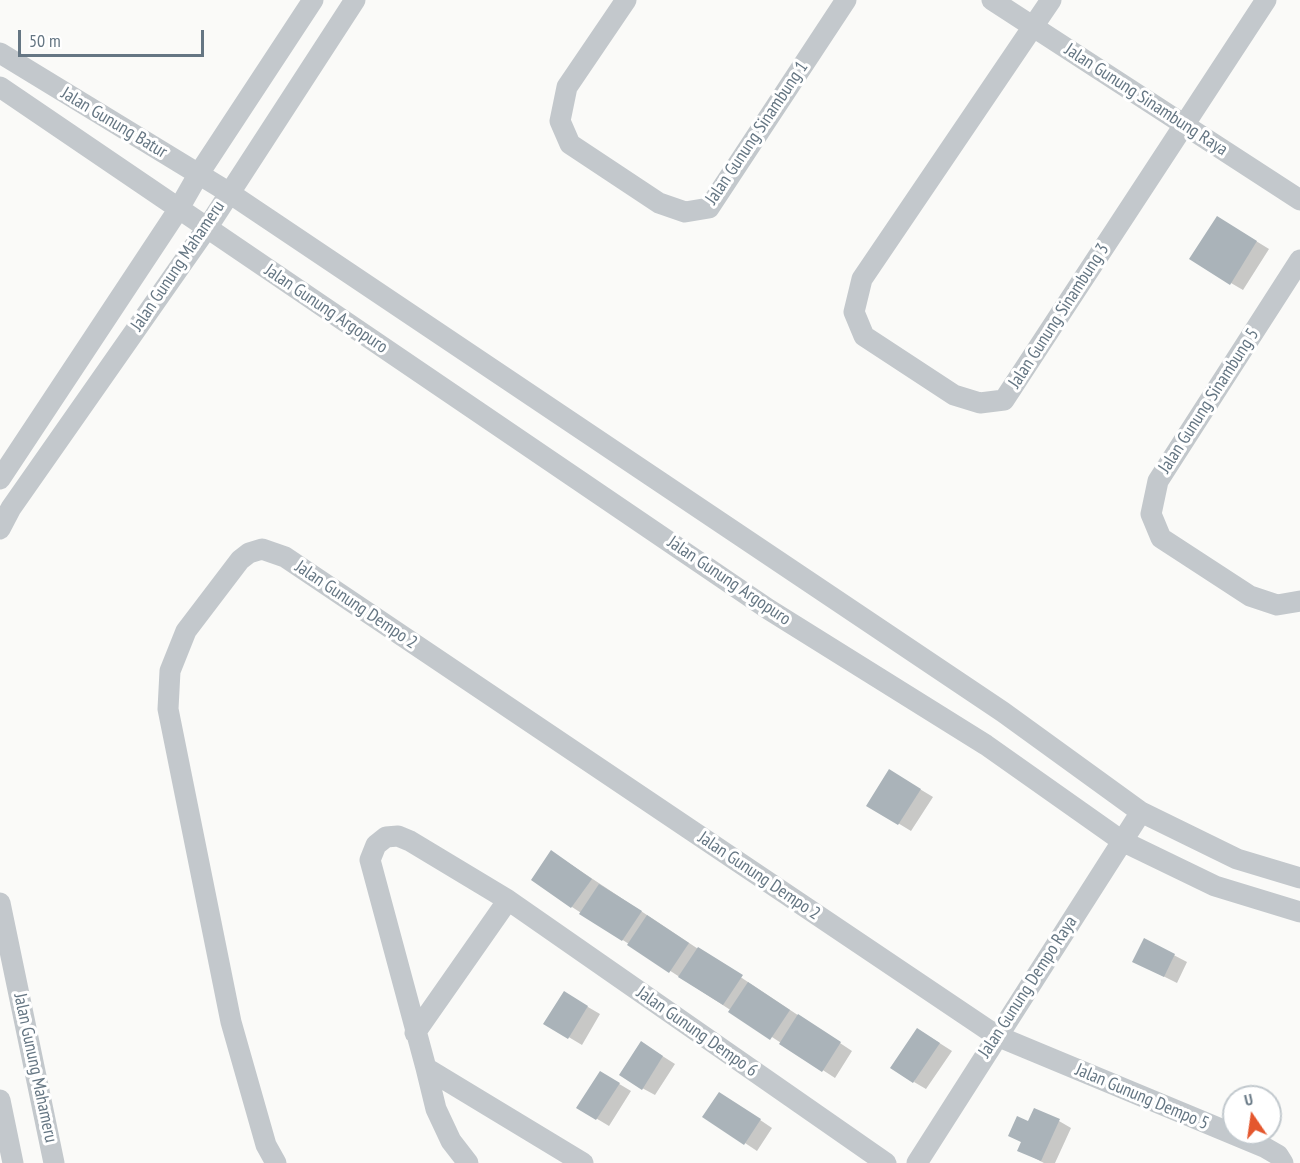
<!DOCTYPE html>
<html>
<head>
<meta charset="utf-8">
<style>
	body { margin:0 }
	#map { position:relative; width:1300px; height:1163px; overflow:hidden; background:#fafaf8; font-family:"PT Sans Narrow",sans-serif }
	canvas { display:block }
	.north { position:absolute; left:1222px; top:1085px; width:60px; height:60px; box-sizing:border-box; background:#fff; border:2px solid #c1c8cd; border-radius:50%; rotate:347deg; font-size:16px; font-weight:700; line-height:24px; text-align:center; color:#657683 }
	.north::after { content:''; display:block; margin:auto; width:21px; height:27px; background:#e4572e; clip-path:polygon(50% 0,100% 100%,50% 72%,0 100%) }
	.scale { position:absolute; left:18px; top:30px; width:186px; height:27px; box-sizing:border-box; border:3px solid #657683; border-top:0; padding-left:8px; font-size:18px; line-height:21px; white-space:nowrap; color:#657683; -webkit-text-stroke:4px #fff; paint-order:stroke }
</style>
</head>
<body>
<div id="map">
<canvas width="1300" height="1163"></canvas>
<div class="north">U</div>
<div class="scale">50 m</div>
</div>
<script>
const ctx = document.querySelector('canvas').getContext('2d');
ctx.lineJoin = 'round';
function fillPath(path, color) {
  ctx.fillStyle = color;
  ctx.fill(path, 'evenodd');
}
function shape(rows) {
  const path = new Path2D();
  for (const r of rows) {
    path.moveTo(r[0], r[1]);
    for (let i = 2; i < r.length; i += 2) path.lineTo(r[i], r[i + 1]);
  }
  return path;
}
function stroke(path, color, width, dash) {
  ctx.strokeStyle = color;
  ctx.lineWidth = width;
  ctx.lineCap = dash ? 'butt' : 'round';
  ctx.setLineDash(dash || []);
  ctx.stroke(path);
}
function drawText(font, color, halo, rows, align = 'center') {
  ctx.font = font + ' "PT Sans Narrow",sans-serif';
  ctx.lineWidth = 6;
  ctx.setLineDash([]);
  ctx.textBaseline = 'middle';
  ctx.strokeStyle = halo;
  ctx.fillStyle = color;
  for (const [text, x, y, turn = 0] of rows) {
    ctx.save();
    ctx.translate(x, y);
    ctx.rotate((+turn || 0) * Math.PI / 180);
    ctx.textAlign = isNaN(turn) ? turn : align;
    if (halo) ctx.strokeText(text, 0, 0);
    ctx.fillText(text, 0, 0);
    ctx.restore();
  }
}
const shadow = shape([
	[1230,225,1269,249,1243,290,1231,283],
	[890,771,933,797,911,831,868,805],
	[552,852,852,1051,835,1078,572,907],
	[1145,940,1187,962,1177,983,1147,968],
	[576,1000,600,1014,582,1045,545,1023],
	[930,1037,952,1051,926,1089,914,1082],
	[653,1050,675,1064,655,1095,642,1088],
	[601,1073,631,1091,609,1126,579,1108],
	[732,1101,772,1128,757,1151,745,1143],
	[1059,1121,1071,1128,1055,1163,1044,1163,1019,1150,1023,1143,1010,1135,1029,1123]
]);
const building = shape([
	[1217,216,1257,241,1230,285,1189,259],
	[889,769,921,789,898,825,866,806],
	[551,850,592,879,571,908,531,880],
	[599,884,642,911,622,941,579,914],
	[647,915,689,943,669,973,627,945],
	[1144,938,1175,954,1164,977,1132,962],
	[698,947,743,975,723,1005,678,977],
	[748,982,790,1010,770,1040,728,1012],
	[564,991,588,1006,568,1039,543,1024],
	[798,1014,841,1042,822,1072,779,1044],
	[917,1028,940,1043,913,1083,890,1068],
	[641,1041,663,1056,642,1090,619,1075],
	[600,1071,620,1083,596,1120,576,1108],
	[719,1092,761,1119,744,1145,702,1117],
	[1034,1108,1060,1119,1041,1161,1017,1151,1021,1142,1008,1136,1017,1116,1028,1121]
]);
const minor = shape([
	[626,0,567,87,560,121,570,144,659,203,685,212,709,208,846,0],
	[992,0,1300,200],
	[1051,0,862,279,854,312,864,336,954,395,980,403,1004,400,1266,0],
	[0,53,228,192,1003,712,1141,812,1237,859,1300,878],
	[0,87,768,609,986,745,1122,841,1215,886,1300,912],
	[1300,260,1158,481,1151,514,1161,538,1250,596,1277,605,1300,601],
	[0,479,178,210,198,175,313,0],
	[0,529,11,508,207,228,355,0],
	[0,903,54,1163],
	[415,1033,508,900],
	[426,1068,436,1109,451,1141,468,1163],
	[0,1100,13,1163],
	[276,1163,266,1145,231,1022,168,709,170,671,186,631,240,560,249,553,262,549,285,557,997,1036,1264,1147,1278,1155,1283,1163],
	[583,1163,426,1068,370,860,376,845,386,837,398,836,410,841,508,900,886,1163],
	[917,1163,1141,812]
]);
const streetNames = [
	["Jalan Gunung Sinambung Raya",1146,100,33],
	["Jalan Gunung Batur",114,123,31],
	["Jalan Gunung Sinambung 1",757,133,-56],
	["Jalan Gunung Mahameru",178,266,-56],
	["Jalan Gunung Argopuro",326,309,34],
	["Jalan Gunung Sinambung 3",1059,316,-57],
	["Jalan Gunung Sinambung 5",1209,401,-57],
	["Jalan Gunung Argopuro",729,581,34],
	["Jalan Gunung Dempo 2",356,605,34],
	["Jalan Gunung Dempo 2",759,876,34],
	["Jalan Gunung Dempo Raya",1028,987,-57],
	["Jalan Gunung Dempo 6",697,1032,35],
	["Jalan Gunung Mahameru",35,1068,78],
	["Jalan Gunung Dempo 5",1142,1097,23]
];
fillPath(shadow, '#0003');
fillPath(building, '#aab3b9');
stroke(minor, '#c3c8cc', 21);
drawText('18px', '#657683', '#fff', streetNames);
</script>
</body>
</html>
